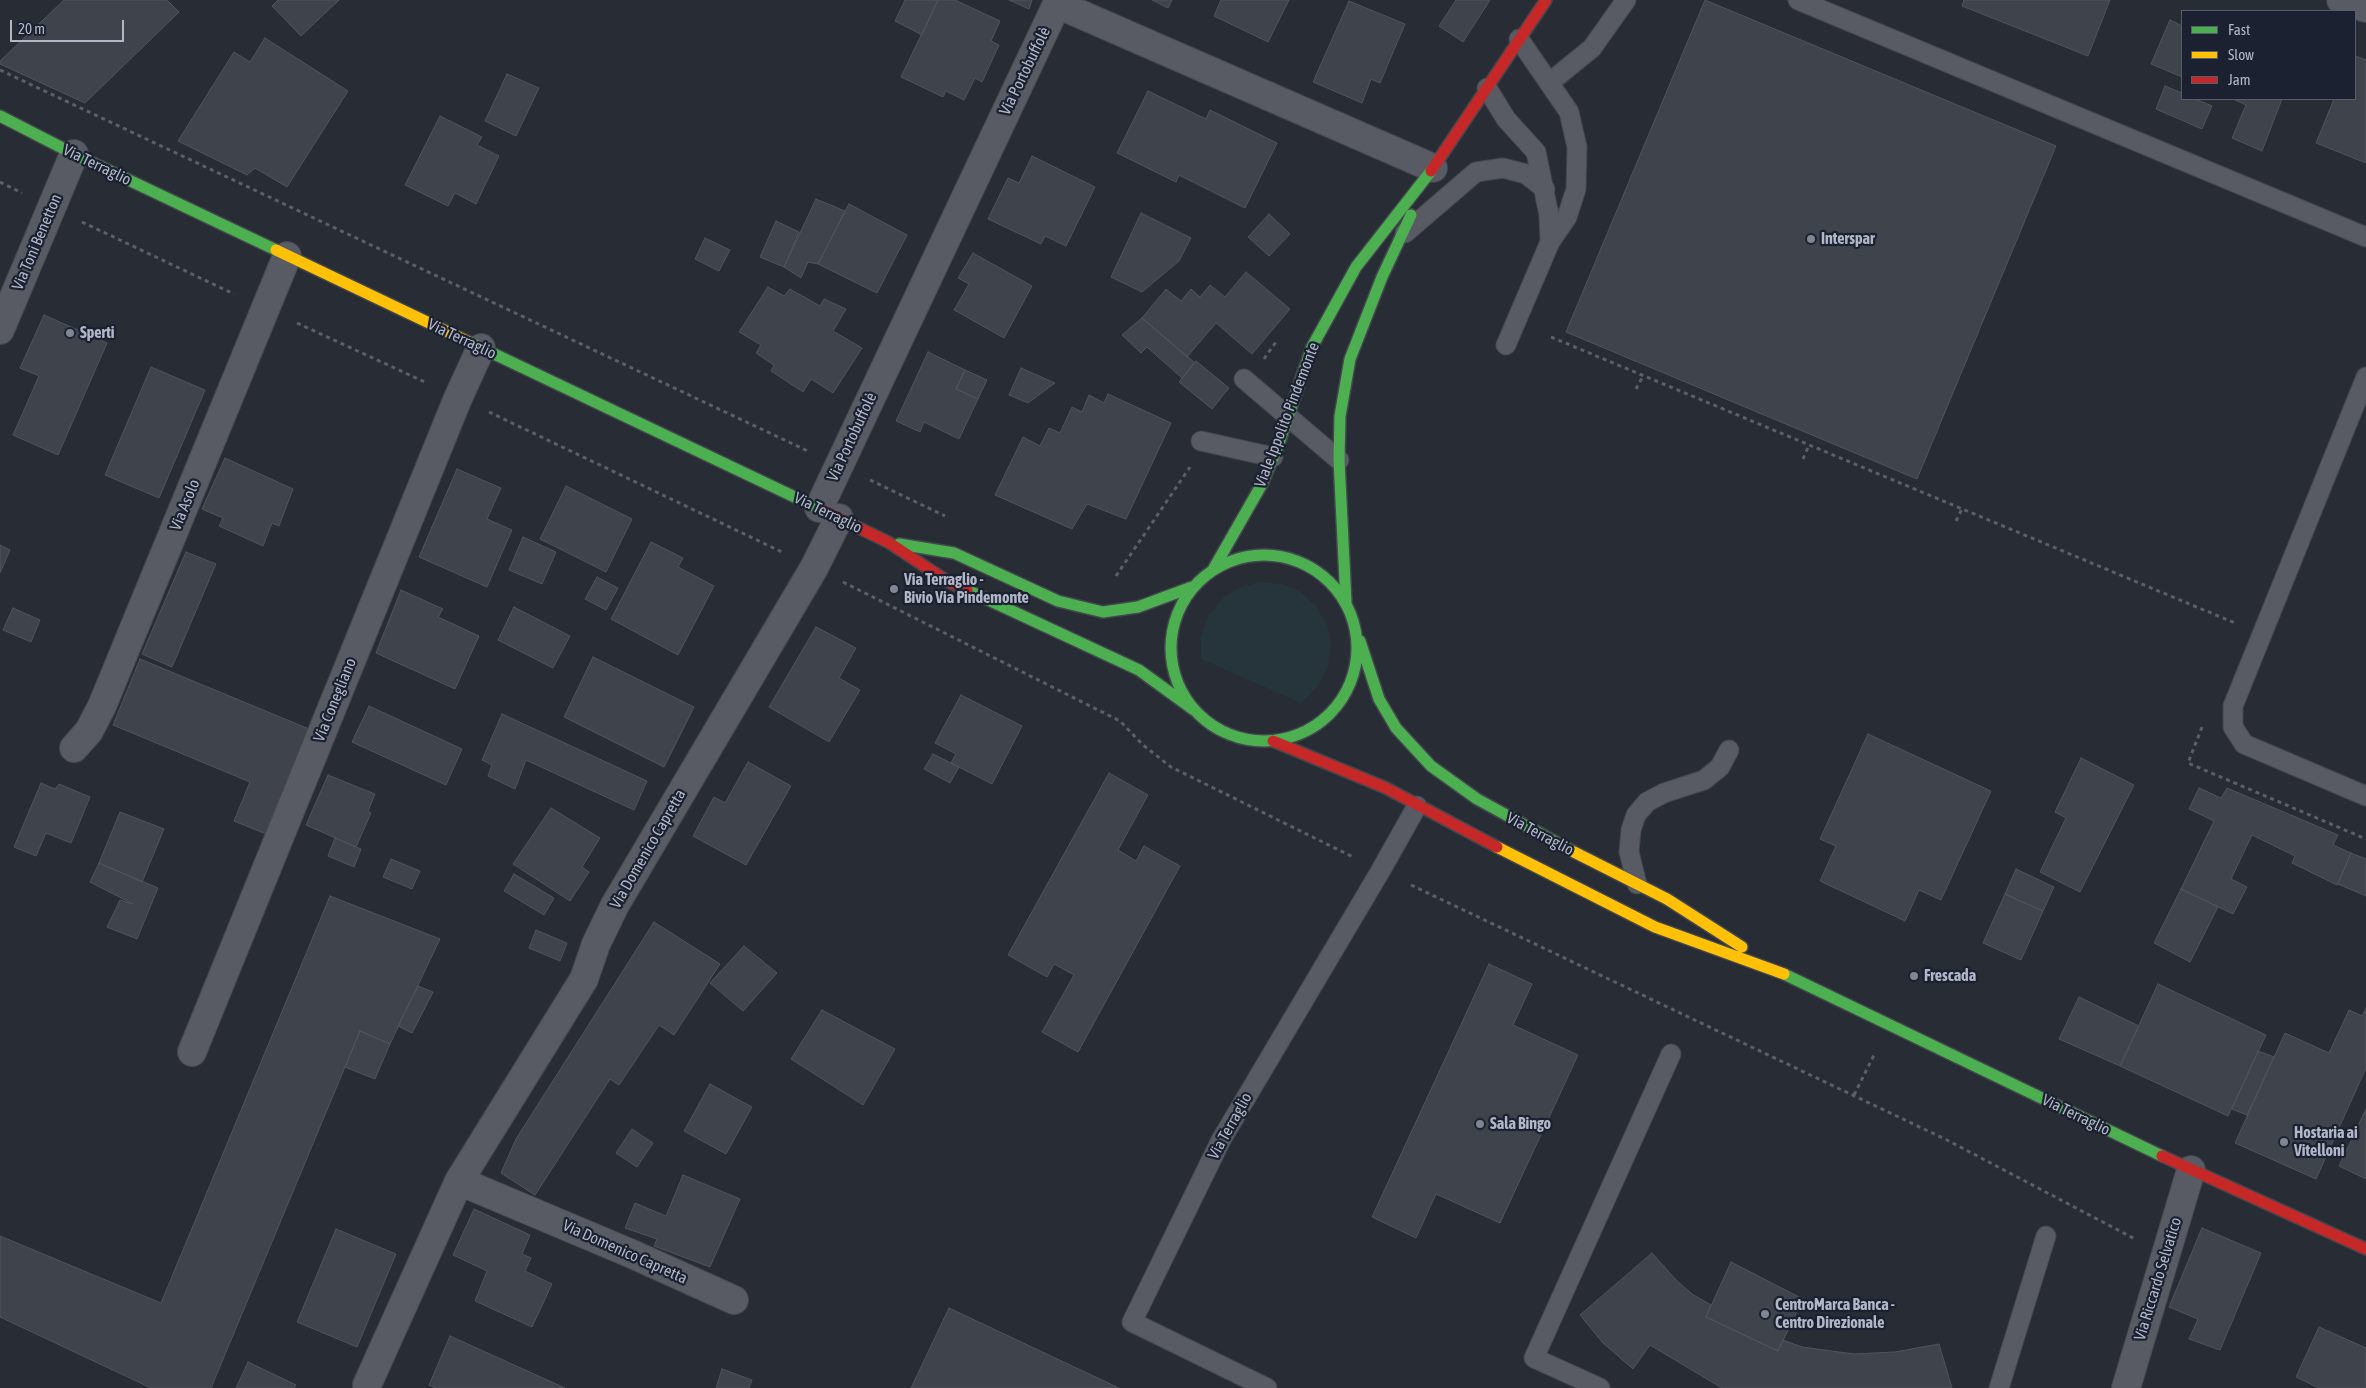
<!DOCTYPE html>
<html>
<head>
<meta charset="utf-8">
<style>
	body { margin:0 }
	#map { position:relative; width:2366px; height:1388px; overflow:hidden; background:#282c35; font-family:"Asap Condensed",sans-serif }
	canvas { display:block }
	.legend { position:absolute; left:2181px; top:10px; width:175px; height:90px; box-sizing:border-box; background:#1b2130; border:1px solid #575d6c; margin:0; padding:6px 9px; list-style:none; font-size:15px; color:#b1b7c7 }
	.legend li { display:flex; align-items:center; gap:10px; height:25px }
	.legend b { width:25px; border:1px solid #575d6c }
	.scale { position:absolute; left:10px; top:20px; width:114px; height:22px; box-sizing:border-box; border:2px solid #b1b7c7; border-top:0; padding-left:6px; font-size:15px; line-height:18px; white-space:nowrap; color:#b1b7c7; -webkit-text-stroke:4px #1b2130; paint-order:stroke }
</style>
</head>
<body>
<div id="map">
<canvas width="2366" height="1388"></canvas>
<ul class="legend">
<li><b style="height:6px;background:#4caf50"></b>Fast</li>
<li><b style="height:6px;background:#ffc107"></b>Slow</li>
<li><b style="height:6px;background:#c62828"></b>Jam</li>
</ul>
<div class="scale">20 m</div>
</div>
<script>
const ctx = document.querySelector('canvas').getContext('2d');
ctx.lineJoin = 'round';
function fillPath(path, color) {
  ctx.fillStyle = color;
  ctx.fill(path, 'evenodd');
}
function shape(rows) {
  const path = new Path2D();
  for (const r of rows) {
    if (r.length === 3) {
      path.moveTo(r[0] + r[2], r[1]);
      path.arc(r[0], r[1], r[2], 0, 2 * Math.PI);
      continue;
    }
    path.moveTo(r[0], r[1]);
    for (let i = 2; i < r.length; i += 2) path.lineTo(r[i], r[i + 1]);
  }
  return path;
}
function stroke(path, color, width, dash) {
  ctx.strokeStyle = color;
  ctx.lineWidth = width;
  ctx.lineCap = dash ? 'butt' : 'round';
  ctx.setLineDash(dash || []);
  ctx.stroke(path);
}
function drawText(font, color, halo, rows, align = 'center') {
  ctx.font = font + ' "Asap Condensed",sans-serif';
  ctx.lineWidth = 4.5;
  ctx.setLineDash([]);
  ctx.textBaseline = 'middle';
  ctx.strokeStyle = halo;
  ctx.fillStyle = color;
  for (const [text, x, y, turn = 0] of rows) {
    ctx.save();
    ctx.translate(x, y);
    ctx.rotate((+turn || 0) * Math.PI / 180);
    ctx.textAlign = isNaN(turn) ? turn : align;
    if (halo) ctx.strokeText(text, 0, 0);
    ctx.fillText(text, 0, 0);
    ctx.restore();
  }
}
const green = shape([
	[1261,582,1282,584,1301,592,1316,606,1327,625,1331,645,1328,666,1318,686,1301,703,1201,659,1201,636,1209,615,1223,598,1241,587]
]);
const building = shape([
	[64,0,167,0,179,12,85,103,0,64,0,61,64,0],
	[278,0,339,0,301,36,272,6,278,0],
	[905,0,938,0,922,35,895,21,905,0],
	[938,0,955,0,1000,21,991,41,999,45,982,82,975,78,964,100,946,91,943,97,901,77,938,0],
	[1009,0,1032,0,1029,9,1009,0],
	[1152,0,1172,0,1168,8,1152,0],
	[1221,0,1289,0,1268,42,1214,16,1221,0],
	[1456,0,1490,0,1463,42,1439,26,1456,0],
	[1705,0,2056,146,1917,479,1566,332,1705,0],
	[1964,0,2110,0,2088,56,1962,6,1964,0],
	[1349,1,1405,24,1380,83,1371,79,1362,103,1313,82,1349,1],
	[2170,20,2182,26,2182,77,2151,64,2170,20],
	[265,38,348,91,287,187,255,168,247,175,178,141,234,52,250,62,265,38],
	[2355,56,2366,60,2366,163,2316,143,2334,99,2355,99,2355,56],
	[507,74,539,88,516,136,485,121,507,74],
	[2165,86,2182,93,2182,99,2195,99,2212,106,2202,129,2156,109,2165,86],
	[1148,91,1206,119,1210,110,1277,143,1245,208,1179,175,1176,182,1117,153,1148,91],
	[2233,99,2282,99,2262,151,2232,138,2246,105,2233,99],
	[440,116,482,137,477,145,499,156,476,204,455,193,448,206,405,185,440,116],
	[1032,156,1095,187,1066,246,1045,236,1041,244,988,219,1008,178,1019,183,1032,156],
	[816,199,845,211,818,264,808,262,801,278,784,267,816,199],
	[849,204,907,235,877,293,818,264,849,204],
	[1141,213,1191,238,1179,261,1142,292,1111,277,1141,213],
	[1269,214,1290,234,1269,256,1248,237,1269,214],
	[776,221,799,232,784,267,760,257,776,221],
	[705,238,730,250,719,271,695,259,705,238],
	[973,253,1032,286,1004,338,954,310,969,284,958,278,973,253],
	[1246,272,1290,309,1252,354,1216,323,1187,357,1142,318,1166,289,1181,301,1191,289,1200,297,1210,285,1225,297,1246,272],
	[768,287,784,296,790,289,820,306,824,299,846,309,833,331,862,348,833,393,811,379,803,392,771,371,774,365,756,353,761,345,739,332,768,287],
	[44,315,107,343,58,455,13,435,39,376,20,368,44,315],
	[1142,318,1195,363,1182,378,1147,347,1141,353,1122,335,1142,318],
	[928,352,965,370,956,389,978,399,959,439,924,422,920,432,896,421,928,352],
	[1196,361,1229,388,1212,409,1179,382,1196,361],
	[151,367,205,390,159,498,105,475,151,367],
	[1021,368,1055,383,1028,403,1009,395,1021,368],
	[965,370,987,380,978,399,956,389,965,370],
	[1108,394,1171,423,1126,519,1087,504,1072,529,995,495,1023,437,1040,446,1049,428,1060,433,1072,407,1082,412,1089,395,1104,403,1108,394],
	[225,458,293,489,279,526,272,523,263,546,219,526,223,518,202,509,225,458],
	[457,469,501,488,487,519,512,530,487,587,419,557,457,469],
	[566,486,632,519,606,572,540,539,566,486],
	[523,537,556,552,542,584,509,570,523,537],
	[651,542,683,558,678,567,714,586,678,655,611,619,651,542],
	[0,545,10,550,0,573,0,545],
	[186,552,216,564,172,667,142,654,186,552],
	[597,577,618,588,606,610,585,599,597,577],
	[401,590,443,609,438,617,479,636,455,689,376,653,401,590],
	[514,607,570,636,553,668,498,640,514,607],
	[13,608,40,620,31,642,3,630,13,608],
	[816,627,856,648,839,678,860,690,829,742,769,707,816,627],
	[593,657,694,707,664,767,564,717,593,657],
	[140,659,309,729,266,834,234,821,250,782,113,725,140,659],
	[961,695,1022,726,992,784,951,763,956,754,935,743,961,695],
	[369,706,462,749,446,785,352,742,369,706],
	[502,714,647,781,634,810,526,760,515,789,488,776,492,765,482,760,502,714],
	[1868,734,1991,791,1941,900,1919,890,1905,921,1820,881,1836,846,1820,839,1868,734],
	[933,754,959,767,950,783,924,769,933,754],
	[2081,758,2134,785,2080,892,2040,872,2066,818,2055,812,2081,758],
	[748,762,791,786,746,865,693,836,714,797,725,803,748,762],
	[1109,773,1148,795,1118,850,1136,861,1144,846,1180,866,1078,1052,1042,1032,1074,975,1054,964,1047,977,1008,955,1109,773],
	[328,775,375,794,368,811,371,813,356,847,306,825,328,775],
	[41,783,55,789,59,784,90,797,71,843,46,833,36,856,14,847,41,783],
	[2199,788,2221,798,2227,788,2338,835,2333,845,2351,853,2337,885,2292,863,2295,856,2252,835,2231,879,2247,887,2233,914,2181,889,2214,821,2189,809,2199,788],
	[551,808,600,838,582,867,589,872,570,901,513,864,551,808],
	[120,812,164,829,142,882,99,863,120,812],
	[335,838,361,849,354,867,328,856,335,838],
	[2351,853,2366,859,2366,896,2338,884,2351,853],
	[391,859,420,871,412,889,383,877,391,859],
	[99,863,158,888,137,939,107,927,120,900,133,904,90,882,99,863],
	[2016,869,2054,887,2043,911,2005,894,2016,869],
	[514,874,554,898,544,915,504,891,514,874],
	[2181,889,2218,907,2190,962,2154,943,2181,889],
	[2005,894,2043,911,2021,960,1983,943,2005,894],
	[330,896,440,939,390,1044,360,1031,211,1388,151,1388,0,1317,0,1236,161,1303,330,896],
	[654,922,720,964,674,1035,659,1025,619,1085,610,1079,535,1195,501,1173,516,1139,654,922],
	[536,930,567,943,560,961,529,948,536,930],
	[744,946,777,973,743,1011,710,983,744,946],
	[1489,964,1532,984,1513,1025,1578,1055,1500,1223,1436,1194,1416,1238,1372,1217,1489,964],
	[2158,984,2266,1035,2228,1116,2120,1066,2158,984],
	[418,986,433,992,412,1033,398,1026,418,986],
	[2079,997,2139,1026,2120,1066,2059,1039,2079,997],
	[2366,1008,2366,1068,2316,1179,2235,1143,2285,1033,2329,1053,2349,1010,2362,1016,2366,1008],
	[822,1010,895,1049,863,1105,791,1059,822,1010],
	[360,1031,390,1044,375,1079,345,1067,360,1031],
	[2258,1051,2274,1057,2247,1115,2232,1109,2258,1051],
	[710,1084,752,1107,726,1154,684,1131,710,1084],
	[2366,1109,2366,1179,2339,1166,2366,1109],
	[632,1129,653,1143,637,1167,616,1153,632,1129],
	[683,1175,740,1199,710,1267,654,1246,657,1239,625,1228,635,1203,666,1216,683,1175],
	[474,1209,530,1235,522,1254,531,1258,525,1271,552,1284,532,1327,475,1301,487,1271,453,1255,474,1209],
	[2202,1228,2261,1253,2220,1350,2189,1339,2198,1319,2169,1307,2202,1228],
	[336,1229,396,1254,357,1347,297,1322,336,1229],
	[1652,1253,1677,1281,1692,1294,1711,1305,1706,1317,1778,1351,1783,1340,1802,1347,1854,1354,1895,1352,1939,1344,1952,1388,1722,1388,1650,1345,1633,1369,1603,1343,1580,1315,1652,1253],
	[1731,1262,1803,1299,1778,1351,1706,1317,1731,1262],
	[949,1308,1119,1388,911,1388,949,1308],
	[2319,1327,2366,1348,2366,1388,2319,1388,2296,1377,2319,1327],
	[450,1336,565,1388,436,1388,429,1385,450,1336],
	[248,1362,296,1385,294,1388,236,1388,248,1362],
	[722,1369,752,1380,749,1388,716,1388,722,1369]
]);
const path = shape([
	[0,70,810,452],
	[0,182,22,193],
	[82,222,234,294],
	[297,323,427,383],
	[1551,337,2235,623],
	[1264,359,1276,342],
	[1636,389,1643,376],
	[489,412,784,553],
	[1803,459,1809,445],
	[870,480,945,516],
	[1956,521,1962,509],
	[1116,576,1190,467],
	[843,582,1120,721,1143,745,1171,767,1355,858],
	[2202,727,2188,763,2366,839],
	[1411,885,1947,1140,2135,1239],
	[1854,1095,1875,1053]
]);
const lane = shape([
	[1798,0,2366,237],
	[1549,83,1592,48,1626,0],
	[1487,88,1506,119,1536,152,1549,215,1550,242],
	[1405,233,1476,172,1503,168,1526,174,1545,189],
	[1506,345,1550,242,1567,217,1576,189,1577,147,1569,112,1519,39],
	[2366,377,2233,706,2233,727,2244,744,2366,796],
	[1244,379,1339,460],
	[1201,441,1273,457],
	[1637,884,1629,852,1631,830,1636,815,1647,802,1664,793,1704,780,1720,767,1729,750],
	[1267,1388,1132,1322,1221,1140,1381,870,1417,806],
	[1600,1388,1534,1358,1671,1054],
	[1999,1388,2046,1236]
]);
const street = shape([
	[2341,0,2366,8],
	[0,330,74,154],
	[819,508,1057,4,1433,168],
	[74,748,89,731,102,706,287,256],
	[192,1052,458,398,481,348],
	[734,1300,632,1254,459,1181,584,979,596,944,615,905,814,568,839,518],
	[367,1385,459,1181],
	[2126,1388,2191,1170]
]);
const fast = shape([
	[0,116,74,154,276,250],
	[469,342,822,510],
	[899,544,954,553,1058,601,1103,612,1138,607,1192,587],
	[1264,648,93],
	[1214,568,1262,484,1278,446,1312,347,1356,267,1431,171],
	[967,590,1139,670,1194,710],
	[1346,602,1339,460,1340,416,1350,359,1382,277,1411,215],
	[1360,641,1379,699,1396,728,1431,766,1477,799,1574,852],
	[1784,974,2162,1156]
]);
const slow = shape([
	[276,250,469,342],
	[1497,847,1655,927,1784,974],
	[1574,852,1667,899,1742,947]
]);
const jam = shape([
	[1431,171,1546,0],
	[822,510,888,542,947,581,967,590],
	[1273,741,1386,788,1497,847],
	[2162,1156,2366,1249]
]);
const markers = [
	[1811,239,5,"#818694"],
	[70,333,5,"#818694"],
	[894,589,5,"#818694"],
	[1914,976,5,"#818694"],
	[1480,1124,5,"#818694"],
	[2284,1142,5,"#818694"],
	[1765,1314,5,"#818694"]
];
const streetNames = [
	["Via Portobuffolè",1025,71,-64],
	["Via Terraglio",97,165,26],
	["Via Toni Benetton",37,242,-67],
	["Via Terraglio",462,339,25],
	["Viale Ippolito Pindemonte",1287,415,-69],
	["Via Portobuffolè",852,437,-65],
	["Via Asolo",185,505,-68],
	["Via Terraglio",828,513,26],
	["Via Conegliano",335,700,-68],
	["Via Terraglio",1540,834,28],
	["Via Domenico Capretta",648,849,-60],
	["Via Terraglio",2076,1115,26],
	["Via Terraglio",1230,1126,-61],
	["Via Domenico Capretta",625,1252,24],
	["Via Riccardo Selvatico",2158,1279,-73]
];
const poiNames = [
	["Interspar",1821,239],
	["Sperti",80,333],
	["Via Terraglio -",904,580],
	["Bivio Via Pindemonte",904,598],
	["Frescada",1924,976],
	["Sala Bingo",1490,1124],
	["Hostaria ai",2294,1133],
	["Vitelloni",2294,1151],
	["CentroMarca Banca -",1775,1305],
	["Centro Direzionale",1775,1323]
];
fillPath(green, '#25353b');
fillPath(building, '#3f434c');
stroke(building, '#50545d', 1);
stroke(lane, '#44474e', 21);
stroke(street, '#44474e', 30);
stroke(fast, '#44474e', 14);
stroke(slow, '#44474e', 14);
stroke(jam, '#44474e', 14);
stroke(path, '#5b5f68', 3, [4, 4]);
stroke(lane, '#585b64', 19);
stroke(street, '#585b64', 28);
stroke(fast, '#4caf50', 11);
stroke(slow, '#ffc107', 11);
stroke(jam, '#c62828', 11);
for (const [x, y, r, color] of markers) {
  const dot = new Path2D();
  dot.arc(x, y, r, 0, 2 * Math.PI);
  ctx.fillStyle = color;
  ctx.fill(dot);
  stroke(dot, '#1b2130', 2);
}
drawText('16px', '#b1b7c7', '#1b2130', streetNames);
drawText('bold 16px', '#b1b7c7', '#1b2130', poiNames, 'left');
</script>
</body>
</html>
